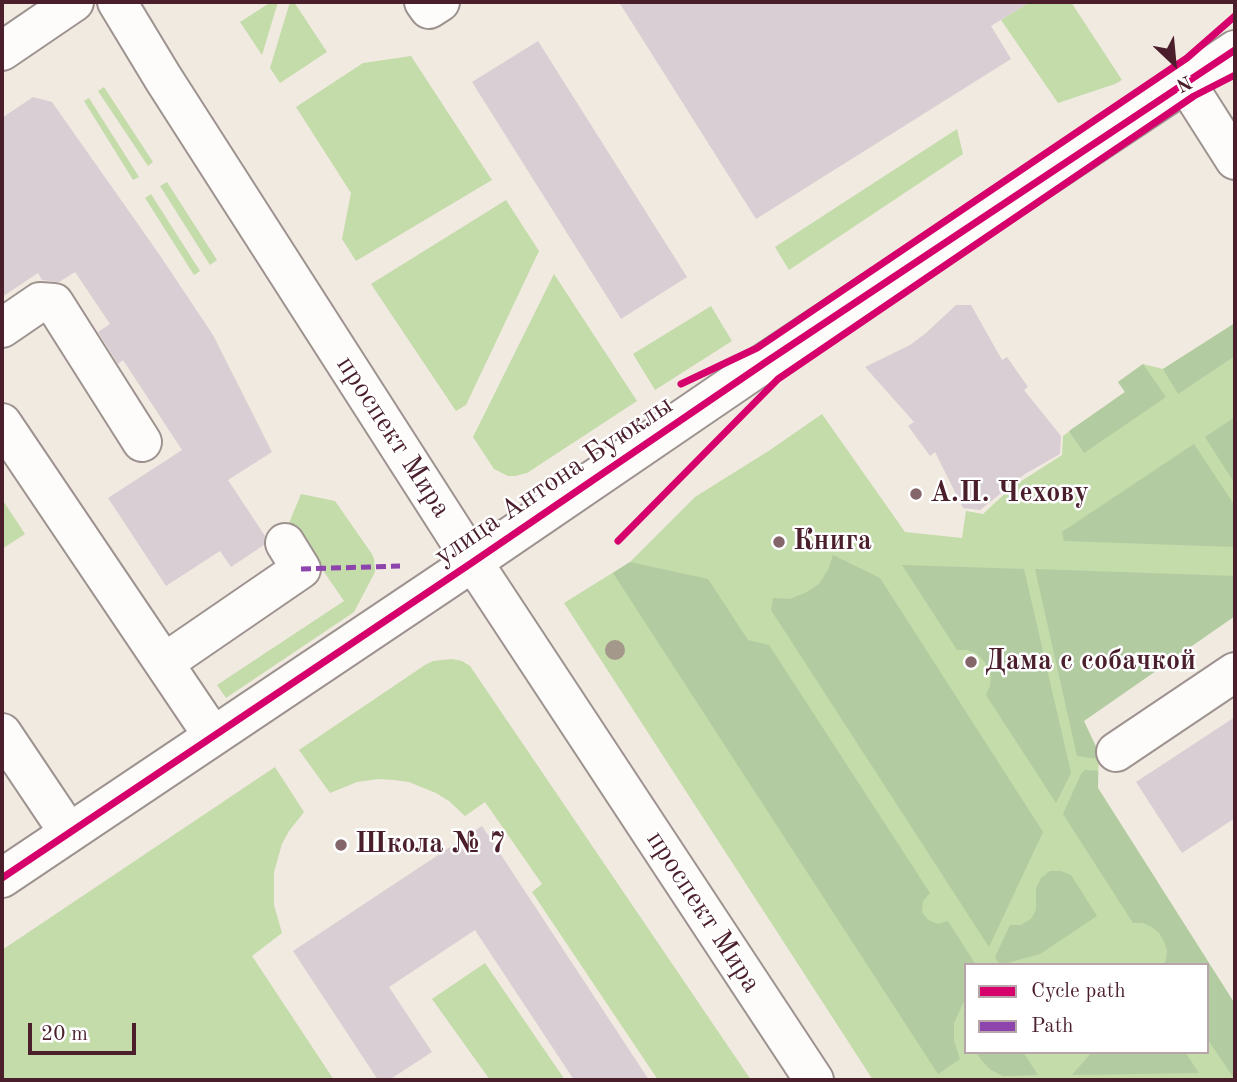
<!DOCTYPE html>
<html>
<head>
<meta charset="utf-8">
<style>
	body { margin:0 }
	#map { position:relative; width:1237px; height:1082px; overflow:hidden; background:#f1eae0; font-family:"Old Standard TT",serif }
	canvas { display:block }
	.frame { position:absolute; inset:0; border:4px solid #4a1f2b; pointer-events:none }
	.legend { position:absolute; left:964px; top:963px; width:245px; height:91px; box-sizing:border-box; background:#fff; border:2px solid #b7a5aa; margin:0; padding:9px 12px; list-style:none; font-size:21px; color:#4a1f2b }
	.legend li { display:flex; align-items:center; gap:14px; height:35px }
	.legend b { width:35px; border:2px solid #b7a5aa }
	.north { position:absolute; left:1139px; top:28px; width:70px; height:70px; -webkit-text-stroke:5px #fff; paint-order:stroke; rotate:154deg; font-size:19px; font-weight:700; line-height:28px; text-align:center; color:#4a1f2b }
	.north::after { content:''; display:block; margin:auto; width:24px; height:32px; background:#4a1f2b; clip-path:polygon(50% 0,100% 100%,50% 72%,0 100%) }
	.scale { position:absolute; left:28px; top:1023px; width:108px; height:32px; box-sizing:border-box; border:4px solid #4a1f2b; border-top:0; padding-left:9px; font-size:21px; line-height:24px; white-space:nowrap; color:#4a1f2b; -webkit-text-stroke:5px #fff; paint-order:stroke }
</style>
</head>
<body>
<div id="map">
<canvas width="1237" height="1082"></canvas>
<div class="frame"></div>
<ul class="legend">
<li><b style="height:9px;background:#d6006c"></b>Cycle path</li>
<li><b style="height:9px;background:#8e44ad"></b>Path</li>
</ul>
<div class="north">N</div>
<div class="scale">20 m</div>
</div>
<script>
const ctx = document.querySelector('canvas').getContext('2d');
ctx.lineJoin = 'round';
function fillPath(path, color) {
  ctx.fillStyle = color;
  ctx.fill(path, 'evenodd');
}
function shape(rows) {
  const path = new Path2D();
  for (const r of rows) {
    path.moveTo(r[0], r[1]);
    for (let i = 2; i < r.length; i += 2) path.lineTo(r[i], r[i + 1]);
  }
  return path;
}
function stroke(path, color, width, dash) {
  ctx.strokeStyle = color;
  ctx.lineWidth = width;
  ctx.lineCap = dash ? 'butt' : 'round';
  ctx.setLineDash(dash || []);
  ctx.stroke(path);
}
function drawText(font, color, halo, rows, align = 'center') {
  ctx.font = font + ' "Old Standard TT",serif';
  ctx.lineWidth = 5;
  ctx.setLineDash([]);
  ctx.textBaseline = 'middle';
  ctx.strokeStyle = halo;
  ctx.fillStyle = color;
  for (const [text, x, y, turn = 0] of rows) {
    ctx.save();
    ctx.translate(x, y);
    ctx.rotate((+turn || 0) * Math.PI / 180);
    ctx.textAlign = isNaN(turn) ? turn : align;
    if (halo) ctx.strokeText(text, 0, 0);
    ctx.fillText(text, 0, 0);
    ctx.restore();
  }
}
const green = shape([
	[271,2,278,2,262,55,240,22],
	[290,2,294,2,327,52,280,83,270,68],
	[1030,2,1071,2,1122,80,1115,84,1058,103,1001,20],
	[411,56,492,180,356,261,342,239,351,193,296,107,363,63],
	[104,87,153,162,148,166,98,91],
	[89,98,139,177,133,180,84,101],
	[957,129,963,154,789,270,775,247],
	[167,182,217,260,210,265,160,186],
	[151,194,200,271,194,275,145,198],
	[506,200,539,251,466,405,456,411,371,284],
	[554,274,637,401,527,473,515,476,508,476,494,469,473,437],
	[711,306,732,341,655,390,633,354],
	[1235,323,1235,616,1083,721,1099,753,1098,788,1235,1004,1235,1080,873,1080,564,603,630,562,695,497,770,450,822,414,905,532,962,538,966,511,983,514,1012,487,1062,455,1063,436,1125,392,1118,382,1143,364,1163,369],
	[966,965,1207,965,1207,1052,966,1052],
	[301,494,335,501,372,554,374,559,375,572,354,612,226,698,217,685,344,601,300,537,284,535],
	[2,499,25,534,2,549],
	[452,659,462,661,470,666,751,1080,658,1080,532,892,542,884,485,802,465,816,449,801,436,793,409,782,394,780,378,779,357,782,330,793,299,750,425,665,433,661],
	[275,767,304,812,289,831,282,844,274,872,274,905,282,933,252,956,334,1080,2,1080,2,950],
	[485,963,565,1080,490,1080,432,999]
]);
const forest = shape([
	[1235,323,1235,356,1178,394,1163,369],
	[1143,364,1166,397,1084,453,1069,431,1125,392,1118,382],
	[1235,417,1235,484,1205,437],
	[1194,444,1235,506,1235,547,1064,541,1062,532],
	[833,555,880,578,1043,832,989,947,771,610,773,598,790,599,805,593,819,584,828,570],
	[630,562,708,579,748,640,769,645,930,893,923,901,922,912,928,920,938,924,948,921,976,965,966,965,966,997,954,1023,954,1041,960,1059,938,1074,613,573],
	[902,565,1024,569,1071,773,1056,803,986,695,990,686,991,677,988,667,983,660,976,653,967,650,957,650],
	[1035,569,1235,576,1235,616,1084,721,1099,753,1098,759,1077,756],
	[1085,770,1098,771,1098,788,1235,1004,1235,1080,1207,1038,1207,965,1164,965,1166,959,1167,950,1164,941,1159,933,1152,927,1143,923,1133,923,1063,814,1081,774],
	[1050,871,1061,871,1071,875,1097,916,1040,954,1000,965,995,957,1010,925,1021,925,1031,919,1036,910,1036,888,1041,878],
	[976,1052,1023,1052,1038,1075,1003,1076,991,1070,982,1061],
	[1092,1052,1185,1052,1199,1073,1072,1075]
]);
const building = shape([
	[619,2,1030,2,991,26,1011,59,756,219],
	[538,41,687,277,621,319,472,82],
	[33,97,52,102,159,254,213,335,272,452,228,480,265,536,264,545,231,567,220,551,166,586,108,498,182,450,123,360,118,364,98,332,110,324,75,272,59,282,42,280,38,273,2,297,2,118],
	[956,305,971,305,1002,360,1007,357,1028,387,1024,390,1061,436,1060,454,1025,474,980,510,963,508,935,452,930,456,908,426,914,422,865,367,910,345,926,333],
	[1235,717,1235,818,1182,853,1136,782],
	[482,826,649,1080,574,1080,475,930,389,987,432,1052,389,1080,378,1080,293,951]
]);
const minor = shape([
	[424,2,429,9,440,2],
	[2,51,74,2],
	[1186,83,1235,160],
	[2,328,40,302,54,303,142,442],
	[2,423,213,736],
	[164,663,301,569,285,543],
	[2,733,69,833],
	[1116,752,1235,672],
	[2,878,473,562,766,362,1235,50]
]);
const major = shape([
	[117,2,163,78,473,562,814,1080]
]);
const quiet = shape([
	[301,569,400,566]
]);
const cycleway = shape([
	[681,384,757,348,1187,58,1235,16],
	[618,541,778,379,1194,96,1235,75],
	[2,878,473,562,766,362,1235,50]
]);
const trees = [
	[615,650]
];
const markers = [
	[916,494,7,"#84666a"],
	[779,542,7,"#84666a"],
	[971,662,7,"#84666a"],
	[341,845,7,"#84666a"]
];
const streetNames = [
	["проспект Мира",393,437,57],
	["улица Антона Буюклы",554,481,-34],
	["проспект Мира",703,912,57]
];
const poiNames = [
	["А.П. Чехову",930,494],
	["Книга",793,542],
	["Дама с собачкой",985,662],
	["Школа № 7",355,845]
];
fillPath(green, '#c4dbaa');
fillPath(forest, '#b2cba1');
fillPath(building, '#d9ced4');
stroke(minor, '#9d928f', 42);
stroke(major, '#9d928f', 42);
stroke(minor, '#fdfcfa', 38);
stroke(major, '#fdfcfa', 38);
stroke(quiet, '#8e44ad', 5, [10, 5]);
stroke(cycleway, '#d6006c', 7);
ctx.fillStyle = '#a3988a';
for (const [x, y] of trees) {
  ctx.beginPath();
  ctx.arc(x, y, 10, 0, 2 * Math.PI);
  ctx.fill();
}
for (const [x, y, r, color] of markers) {
  const dot = new Path2D();
  dot.arc(x, y, r, 0, 2 * Math.PI);
  ctx.fillStyle = color;
  ctx.fill(dot);
  stroke(dot, '#fff', 2.5);
}
drawText('28px', '#4a1f2b', '#fff', streetNames);
drawText('bold 28px', '#4a1f2b', '#fff', poiNames, 'left');
</script>
</body>
</html>
